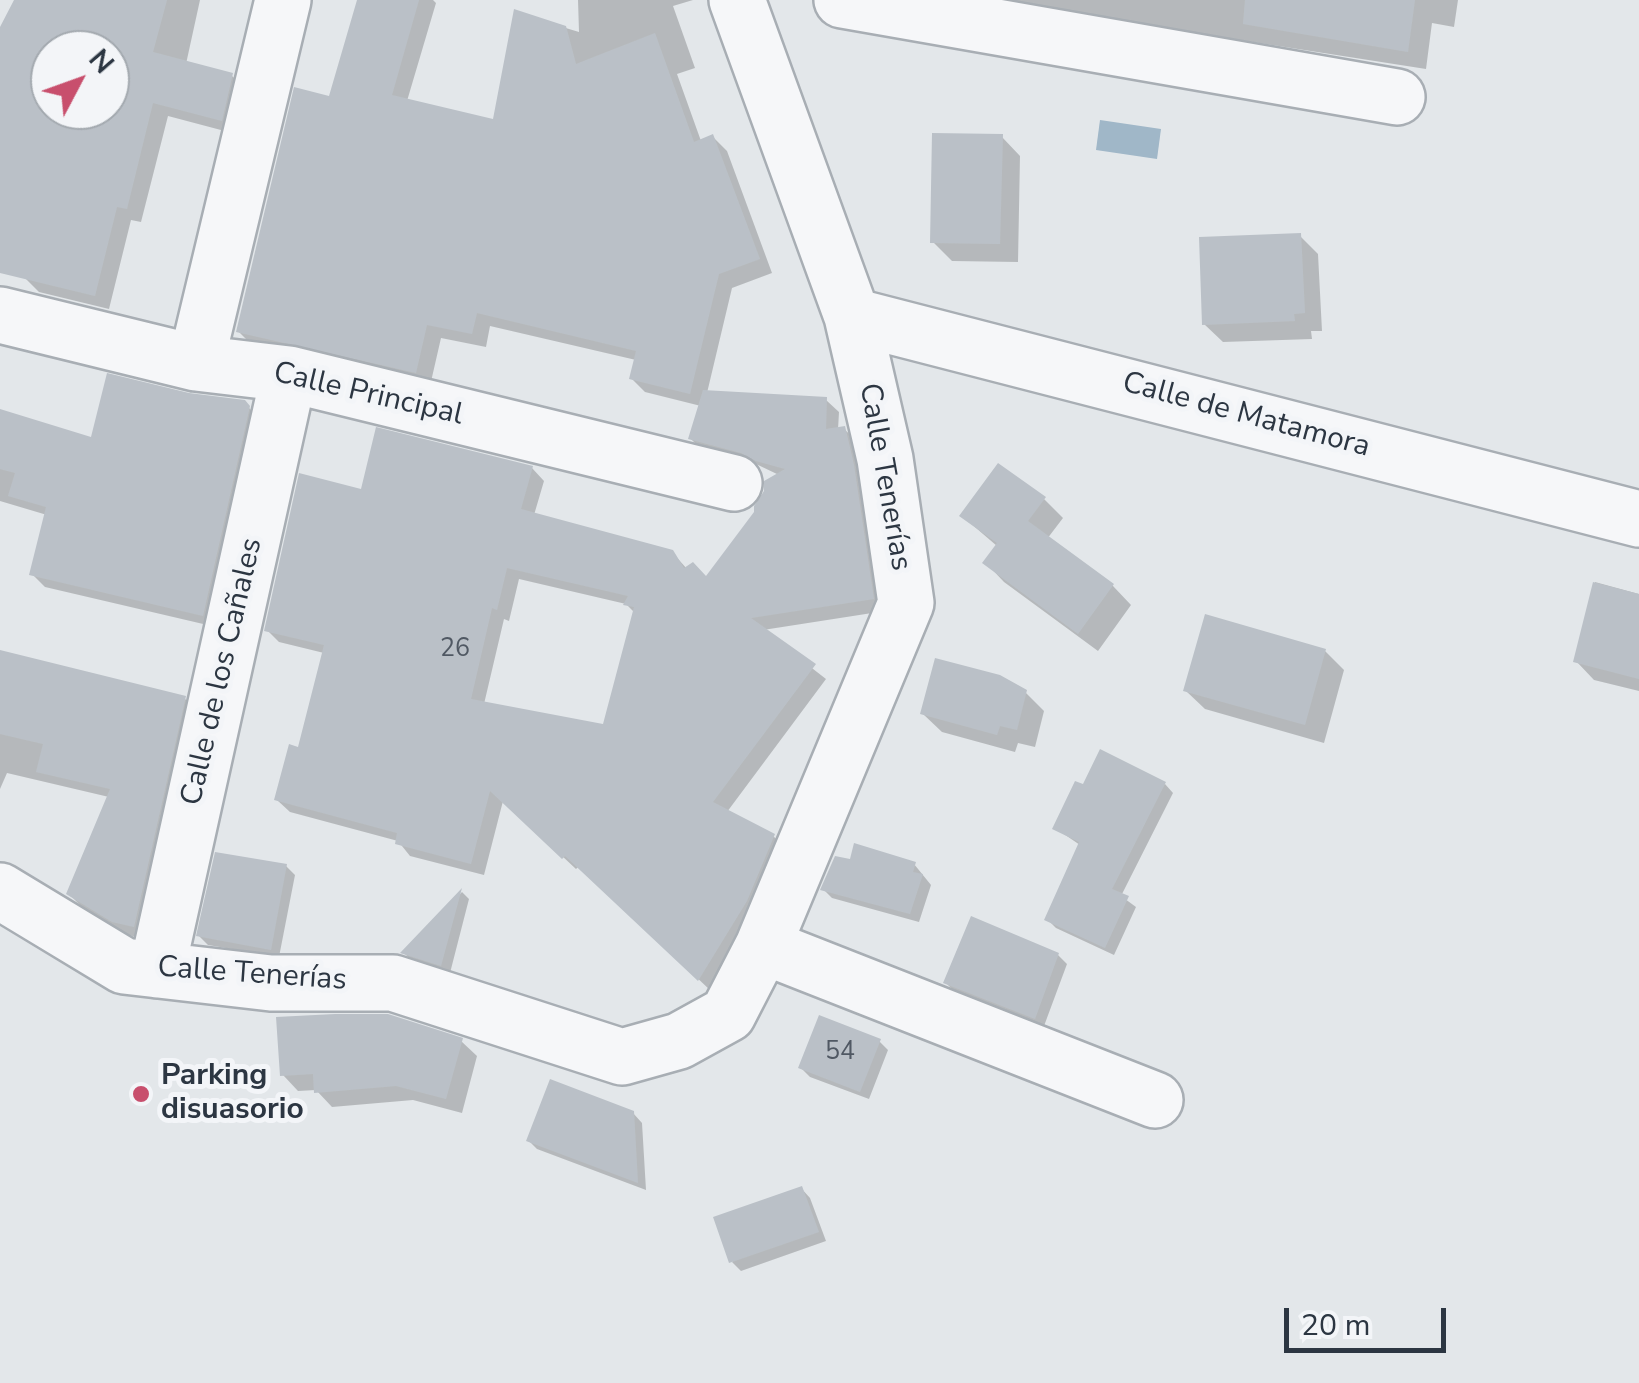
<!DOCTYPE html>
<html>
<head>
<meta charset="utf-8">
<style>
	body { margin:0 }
	#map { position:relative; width:1639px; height:1383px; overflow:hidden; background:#e3e7ea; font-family:"Nunito Sans",sans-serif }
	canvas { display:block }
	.north { position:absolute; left:30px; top:30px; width:100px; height:100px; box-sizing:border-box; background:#f3f5f8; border:2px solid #a3a9af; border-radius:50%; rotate:49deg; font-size:28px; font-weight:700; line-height:40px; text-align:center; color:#2c3642 }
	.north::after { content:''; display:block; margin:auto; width:35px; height:45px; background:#c84f6d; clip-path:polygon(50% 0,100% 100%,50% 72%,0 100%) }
	.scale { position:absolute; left:1284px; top:1308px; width:162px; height:45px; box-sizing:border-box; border:5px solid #2c3642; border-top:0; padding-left:12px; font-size:30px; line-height:35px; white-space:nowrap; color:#2c3642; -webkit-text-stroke:8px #f3f5f8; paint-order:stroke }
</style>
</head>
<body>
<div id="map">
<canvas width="1639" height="1383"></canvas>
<div class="north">N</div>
<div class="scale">20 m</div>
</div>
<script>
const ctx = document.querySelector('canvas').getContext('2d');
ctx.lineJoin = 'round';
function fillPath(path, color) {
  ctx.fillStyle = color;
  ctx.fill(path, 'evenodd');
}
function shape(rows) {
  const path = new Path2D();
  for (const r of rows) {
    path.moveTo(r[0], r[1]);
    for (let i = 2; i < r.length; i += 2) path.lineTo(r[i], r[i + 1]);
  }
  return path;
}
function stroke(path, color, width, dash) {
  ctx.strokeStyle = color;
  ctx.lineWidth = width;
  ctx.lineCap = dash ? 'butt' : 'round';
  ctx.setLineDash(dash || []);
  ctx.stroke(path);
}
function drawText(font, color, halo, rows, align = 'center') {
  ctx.font = font + ' "Nunito Sans",sans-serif';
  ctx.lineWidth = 10;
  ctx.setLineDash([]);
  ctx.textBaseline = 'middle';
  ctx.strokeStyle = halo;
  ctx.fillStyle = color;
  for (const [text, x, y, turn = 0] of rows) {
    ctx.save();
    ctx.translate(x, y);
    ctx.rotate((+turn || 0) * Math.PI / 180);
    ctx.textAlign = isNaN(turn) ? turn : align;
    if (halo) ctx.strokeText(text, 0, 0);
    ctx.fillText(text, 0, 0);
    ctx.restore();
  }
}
const water = shape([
	[1100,120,1161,129,1157,159,1096,150]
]);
const shadow = shape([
	[42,0,200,0,186,64,232,76,247,90,236,134,168,116,141,222,131,220,109,309,39,292,24,277,0,228,0,32],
	[50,50,110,50,110,110,50,110],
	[360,0,433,0,436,3,407,101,495,122,516,13,579,32,578,0,693,0,673,6,695,68,677,74,701,141,713,137,727,151,772,273,732,288,707,393,826,400,839,412,838,430,844,429,857,441,885,611,763,630,826,679,727,812,773,836,786,848,711,991,579,866,576,869,503,801,484,875,410,856,398,841,290,812,277,800,300,750,324,653,279,642,267,630,363,492,532,468,544,481,534,515,672,552,687,569,707,579,757,512,779,475,756,464,703,451,691,439,701,406,645,392,631,378,636,360,490,326,486,347,441,338,430,386,252,345,238,331,331,99],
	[519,579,626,604,635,613,605,726,484,704,504,619,509,621],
	[984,0,1458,0,1454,27,1432,23,1426,69],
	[1002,137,1020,156,1018,262,952,261,933,242],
	[1300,236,1318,254,1322,331,1311,331,1312,339,1223,342,1204,324],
	[188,396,244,403,262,421,216,627,45,587,32,574,47,515,0,501,0,412,93,440],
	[1044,499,1063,518,1047,539,1113,586,1131,605,1098,651,1004,582,986,563,997,546,962,516],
	[1595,582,1639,594,1639,691,1594,680,1576,661],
	[1325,651,1344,670,1324,743,1205,709,1186,691],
	[0,653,184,698,198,711,147,939,128,935,82,907,69,894,109,797,7,773,0,789],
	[1025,692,1044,711,1035,747,1018,743,1015,752,942,732,923,714],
	[1165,784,1173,793,1121,896,1136,907,1114,955,1056,928,1047,919,1080,845,1055,828],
	[914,864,931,885,919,922,832,898,823,889],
	[286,866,295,875,279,957,208,945,199,936],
	[462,892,469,899,450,973,412,961,404,953],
	[1058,955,1067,964,1044,1026,955,992,946,983],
	[461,1041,477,1056,462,1113,413,1100,332,1107,316,1090,298,1091,283,1075],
	[879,1041,888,1050,869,1099,810,1077,801,1068],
	[633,1113,642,1123,646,1190,537,1149,528,1140],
	[801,1188,810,1198,826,1241,741,1271,732,1262]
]);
const building = shape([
	[14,0,167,0,153,52,233,73,222,121,153,103,127,209,117,207,95,296,0,273,0,27],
	[50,50,110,50,110,110,50,110],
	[357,0,419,0,392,95,493,119,514,9,566,26,576,64,655,33,694,142,713,134,760,259,719,274,690,394,629,379,636,351,477,313,472,334,427,325,416,373,236,332,294,87,329,96],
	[1245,0,1415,0,1408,52,1243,24],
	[932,133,1003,134,1000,244,930,243],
	[1301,233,1305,313,1294,314,1295,321,1202,325,1199,237],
	[107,373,189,393,245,400,250,406,203,616,29,575,46,507,8,496,15,473,0,469,0,409,91,437],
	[703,390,827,397,826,429,845,426,854,465,874,599,751,618,816,664,713,802,775,834,747,901,698,981,565,856,562,859,490,791,471,864,395,844,397,833,274,800,289,744,298,747,324,645,264,631,299,473,361,489,376,427,533,466,521,509,673,550,684,568,693,562,706,576,754,512,754,506,764,491,764,481,785,469,756,461,741,453,688,439],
	[507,568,628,596,623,605,634,607,603,724,471,699,492,608,497,610],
	[998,463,1046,497,1028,521,1114,584,1078,634,982,563,997,543,959,516],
	[1593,582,1639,594,1639,679,1573,662],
	[1205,614,1326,649,1305,725,1183,691],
	[0,650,186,696,134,927,112,922,66,894,110,789,36,772,43,744,0,734],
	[935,658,1000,675,1027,690,1017,730,1000,726,997,735,920,714],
	[1100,749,1166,782,1112,889,1129,896,1105,948,1044,920,1079,842,1052,829,1075,781,1083,784],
	[854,843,916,862,913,872,923,874,910,914,820,890,835,856,850,859],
	[215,852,287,864,271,950,196,936],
	[462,888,441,966,400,953],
	[971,916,1059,953,1035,1019,943,983],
	[335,1014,388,1014,463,1038,446,1099,396,1086,314,1093,313,1074,280,1076,276,1017],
	[819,1015,881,1039,860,1092,798,1068],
	[550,1079,634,1111,638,1183,526,1141],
	[802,1186,819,1232,729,1263,713,1217]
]);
const minor = shape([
	[842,0,1397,97],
	[0,315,196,363,289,374,734,483],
	[852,316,1639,519],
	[196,363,283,0],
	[0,891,124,966,271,983,393,983,622,1057,679,1041,728,1014,763,946,906,603,885,459,852,316,737,0],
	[763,946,1155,1100],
	[157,970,289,374]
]);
const markers = [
	[141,1094,10,"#c84f6d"]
];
const numberNames = [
	["26",455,650],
	["54",840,1053]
];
const streetNames = [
	["Calle Principal",368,395,13],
	["Calle de Matamora",1246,416,15],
	["Calle Tenerías",884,477,80],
	["Calle de los Cañales",223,672,-77],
	["Calle Tenerías",252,975,4]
];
const poiNames = [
	["Parking",161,1077],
	["disuasorio",161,1111]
];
fillPath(water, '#a0b7c8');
fillPath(shadow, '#0003');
fillPath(building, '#bac0c7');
stroke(minor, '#a8aeb4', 60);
stroke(minor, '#f6f7f9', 55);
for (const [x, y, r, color] of markers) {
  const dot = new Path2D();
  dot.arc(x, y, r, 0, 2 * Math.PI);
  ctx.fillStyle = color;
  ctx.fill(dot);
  stroke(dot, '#f3f5f8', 4);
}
drawText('25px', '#505863', null, numberNames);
drawText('30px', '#2c3642', '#f3f5f8', streetNames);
drawText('bold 30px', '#2c3642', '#f3f5f8', poiNames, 'left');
</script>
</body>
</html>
